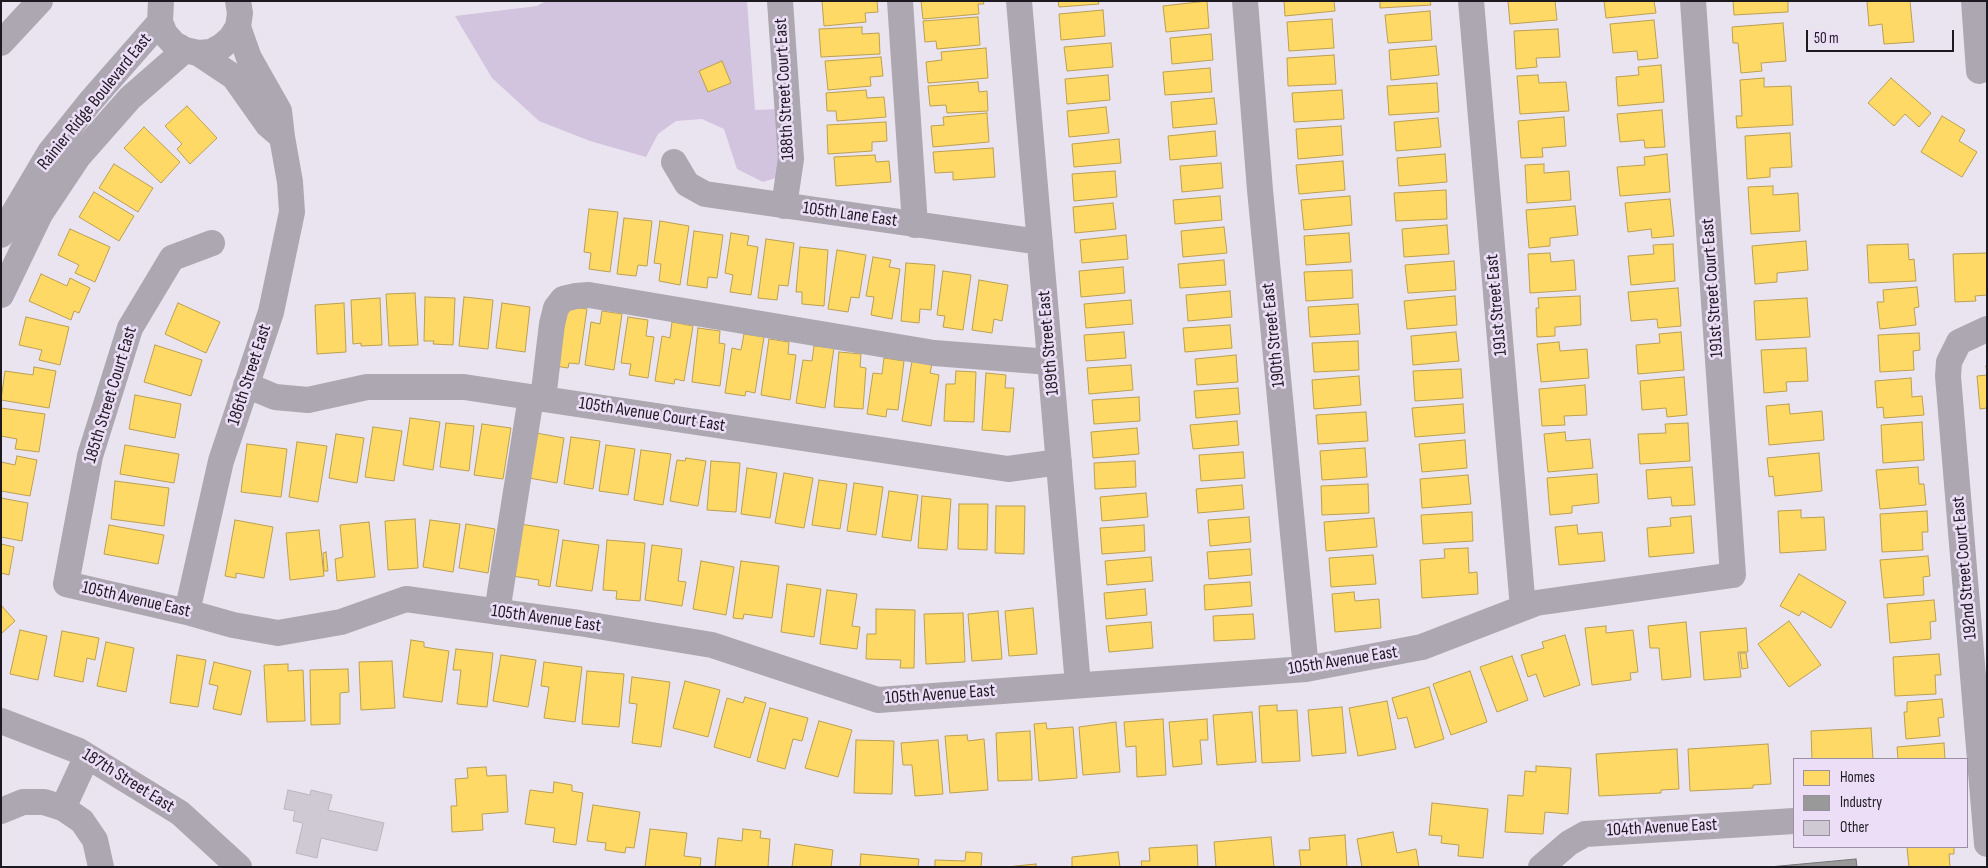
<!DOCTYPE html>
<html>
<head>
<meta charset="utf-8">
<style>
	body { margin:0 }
	#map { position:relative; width:1988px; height:868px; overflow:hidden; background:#eae4f0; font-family:"Sofia Sans Condensed",sans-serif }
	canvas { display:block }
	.frame { position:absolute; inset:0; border:2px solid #1d1921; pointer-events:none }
	.legend { position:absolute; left:1793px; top:758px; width:175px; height:90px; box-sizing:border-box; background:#ebdef6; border:1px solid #998fa1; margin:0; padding:6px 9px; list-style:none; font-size:15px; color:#1d1921 }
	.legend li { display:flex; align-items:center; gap:10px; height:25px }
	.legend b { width:25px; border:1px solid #998fa1 }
	.scale { position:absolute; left:1806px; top:30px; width:148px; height:22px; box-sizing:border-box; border:2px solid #1d1921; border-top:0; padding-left:6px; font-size:15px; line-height:18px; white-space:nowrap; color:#1d1921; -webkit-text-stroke:4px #ebdef6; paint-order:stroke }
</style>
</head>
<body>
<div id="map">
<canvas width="1988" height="868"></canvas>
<div class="frame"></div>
<ul class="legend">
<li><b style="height:14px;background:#ffd966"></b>Homes</li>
<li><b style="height:14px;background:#999"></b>Industry</li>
<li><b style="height:14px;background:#cec9d3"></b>Other</li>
</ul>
<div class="scale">50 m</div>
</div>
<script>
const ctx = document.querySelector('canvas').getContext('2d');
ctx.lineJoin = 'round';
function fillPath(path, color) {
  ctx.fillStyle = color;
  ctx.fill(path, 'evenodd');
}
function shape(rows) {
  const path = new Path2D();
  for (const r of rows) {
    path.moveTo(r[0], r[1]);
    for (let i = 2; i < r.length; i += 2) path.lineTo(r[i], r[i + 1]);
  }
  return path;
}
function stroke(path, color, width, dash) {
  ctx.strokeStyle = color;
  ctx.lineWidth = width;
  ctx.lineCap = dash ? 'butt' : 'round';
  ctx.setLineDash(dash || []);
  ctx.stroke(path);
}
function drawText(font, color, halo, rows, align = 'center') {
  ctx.font = font + ' "Sofia Sans Condensed",sans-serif';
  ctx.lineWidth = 5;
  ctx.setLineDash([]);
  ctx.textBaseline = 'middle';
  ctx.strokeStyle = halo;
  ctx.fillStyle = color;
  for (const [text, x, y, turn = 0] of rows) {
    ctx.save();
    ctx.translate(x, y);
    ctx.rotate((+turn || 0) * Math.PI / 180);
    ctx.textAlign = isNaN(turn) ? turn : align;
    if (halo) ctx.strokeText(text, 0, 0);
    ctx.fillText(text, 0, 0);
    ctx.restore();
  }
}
const green = shape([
	[546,1,747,1,755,110,777,109,779,177,763,182,737,169,724,129,702,119,676,121,658,134,646,157,590,141,539,121,492,78,455,16,537,6]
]);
const homes = shape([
	[822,1,877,1,878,12,865,13,866,22,824,26,822,1],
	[921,1,983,1,984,4,978,4,979,14,923,19,921,1],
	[1058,1,1098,1,1099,4,1059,7,1058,1],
	[1207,1,1209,28,1166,32,1163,6,1207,1],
	[1284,1,1334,1,1335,11,1285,16,1284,1],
	[1380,1,1430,1,1431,5,1380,8,1380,1],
	[1508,1,1555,1,1557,20,1510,24,1508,1],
	[1604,1,1654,1,1656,13,1606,18,1604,1],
	[1733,1,1788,1,1788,12,1734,15,1733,1],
	[1867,1,1910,1,1914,42,1884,44,1882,24,1869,26,1867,1],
	[1103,10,1105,36,1061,40,1059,14,1103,10],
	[1430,11,1432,40,1388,43,1385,15,1430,11],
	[978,17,980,45,937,49,936,41,925,42,923,21,978,17],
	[1332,19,1334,48,1289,51,1287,22,1332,19],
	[1654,20,1658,58,1638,60,1637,51,1613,53,1610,24,1654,20],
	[1783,23,1786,61,1761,63,1762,71,1741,73,1738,43,1733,43,1732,27,1783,23],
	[862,27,862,34,879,33,880,54,821,57,819,29,862,27],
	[1558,29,1560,57,1536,58,1537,67,1516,69,1514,31,1558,29],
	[1211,34,1213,60,1172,64,1170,38,1211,34],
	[1111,43,1113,67,1067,71,1064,47,1111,43],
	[1436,46,1439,75,1391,80,1389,50,1436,46],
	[986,48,988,78,928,83,926,62,942,60,941,52,986,48],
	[1334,55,1336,84,1288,86,1287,58,1334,55],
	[881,57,883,76,870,77,871,86,828,90,825,61,881,57],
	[722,61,731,83,708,92,699,71,722,61],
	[1661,65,1664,102,1618,106,1616,77,1639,75,1638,67,1661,65],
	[1210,68,1212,92,1165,95,1163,72,1210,68],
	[1108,75,1110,100,1067,104,1065,79,1108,75],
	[1538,75,1539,83,1566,82,1569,111,1520,114,1517,76,1538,75],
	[1764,78,1764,87,1791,86,1793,125,1737,128,1736,116,1742,116,1740,80,1764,78],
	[1891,78,1931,113,1919,127,1905,114,1894,126,1868,103,1891,78],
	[978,82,979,92,987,91,988,111,947,113,946,105,930,106,928,86,978,82],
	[1437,83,1439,112,1389,115,1387,86,1437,83],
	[866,90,867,98,884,97,886,117,837,121,836,111,827,111,826,93,866,90],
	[1342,90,1344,119,1294,122,1292,93,1342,90],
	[1214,98,1217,124,1173,128,1171,102,1214,98],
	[187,106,217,138,190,164,177,149,182,144,165,126,187,106],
	[1106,107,1109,133,1069,137,1067,111,1106,107],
	[1662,110,1665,147,1645,148,1644,140,1620,142,1617,114,1662,110],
	[987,113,989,142,933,147,931,126,944,125,943,117,987,113],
	[1942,116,1965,130,1959,141,1977,152,1962,177,1921,152,1942,116],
	[1564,117,1566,146,1542,148,1543,157,1521,158,1518,121,1564,117],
	[1438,118,1441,147,1396,151,1394,122,1438,118],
	[886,122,887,141,872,142,872,151,828,154,827,125,886,122],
	[1341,126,1343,155,1298,159,1296,129,1341,126],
	[144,127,180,162,161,183,124,148,144,127],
	[1215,131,1217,156,1170,160,1168,136,1215,131],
	[1790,133,1792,167,1770,168,1770,177,1747,179,1745,136,1790,133],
	[1119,139,1121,163,1074,167,1072,144,1119,139],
	[993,148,995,177,953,180,953,172,935,173,933,152,993,148],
	[1445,154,1447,182,1399,186,1397,158,1445,154],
	[1667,154,1670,192,1620,196,1617,167,1645,165,1644,157,1667,154],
	[875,155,876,162,889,161,891,182,836,186,834,157,875,155],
	[1343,161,1345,190,1299,194,1296,165,1343,161],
	[1221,163,1223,188,1182,192,1180,166,1221,163],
	[114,164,153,188,138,212,99,188,114,164],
	[1544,164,1544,173,1569,171,1571,200,1527,203,1525,165,1544,164],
	[1115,171,1117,197,1074,201,1072,174,1115,171],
	[1773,186,1773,195,1798,193,1800,231,1751,234,1748,187,1773,186],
	[1446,190,1447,219,1396,221,1394,193,1446,190],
	[94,192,134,216,119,241,79,217,94,192],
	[1220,196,1222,220,1175,224,1173,200,1220,196],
	[1350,196,1352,225,1304,230,1301,200,1350,196],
	[1670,199,1674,236,1652,238,1651,229,1628,232,1625,203,1670,199],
	[1113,203,1116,229,1075,233,1073,207,1113,203],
	[1575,206,1578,235,1550,238,1550,246,1529,248,1526,210,1575,206],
	[589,209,618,212,610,272,589,269,591,253,584,252,589,209],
	[624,218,652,221,647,266,638,265,636,276,617,274,624,218],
	[660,221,689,226,680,285,659,281,661,264,654,263,660,221],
	[1447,225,1449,254,1404,257,1402,229,1447,225],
	[1224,227,1227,253,1183,257,1181,231,1224,227],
	[70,229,110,247,95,282,75,273,79,265,58,255,70,229],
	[694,231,723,235,717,278,708,277,707,288,687,285,694,231],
	[731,233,749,236,747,245,758,247,751,295,730,292,733,275,725,273,731,233],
	[1349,233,1351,262,1306,265,1304,236,1349,233],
	[1126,235,1128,259,1082,263,1080,240,1126,235],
	[766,239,794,243,788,286,779,285,777,300,758,298,766,239],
	[1806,241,1808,270,1777,273,1777,282,1755,284,1752,246,1806,241],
	[1673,244,1675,281,1631,285,1628,256,1654,254,1653,245,1673,244],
	[1908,244,1909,260,1914,259,1916,281,1869,283,1867,245,1908,244],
	[800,247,828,250,824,306,802,304,802,292,796,292,800,247],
	[837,250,866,255,859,298,851,297,848,312,828,309,837,250],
	[1550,253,1551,262,1574,260,1576,290,1530,293,1528,254,1550,253],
	[1987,253,1987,295,1975,296,1976,301,1955,302,1953,254,1987,253],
	[873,257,891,260,889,267,900,269,892,319,871,315,874,297,866,296,873,257],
	[1224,260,1226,285,1180,288,1178,264,1224,260],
	[1454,261,1456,290,1408,293,1405,265,1454,261],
	[906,263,935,265,931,310,920,309,919,323,901,321,906,263],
	[1123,267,1125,293,1081,297,1079,271,1123,267],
	[1352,270,1353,298,1306,301,1304,272,1352,270],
	[943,271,971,275,963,330,943,327,945,316,937,315,943,271],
	[41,274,67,286,70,278,90,288,79,313,74,311,71,320,29,301,41,274],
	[979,280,1008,285,1002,321,994,319,992,333,972,330,979,280],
	[1917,287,1919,307,1914,308,1916,325,1880,329,1877,302,1884,302,1883,290,1917,287],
	[1678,288,1681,326,1658,328,1657,319,1631,321,1628,292,1678,288],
	[1230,291,1232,317,1188,321,1186,295,1230,291],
	[415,293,418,345,389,346,386,294,415,293],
	[1455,296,1457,325,1407,329,1404,301,1455,296],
	[1580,296,1581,325,1555,327,1555,336,1537,337,1536,308,1539,308,1538,298,1580,296],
	[425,297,455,298,453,345,433,344,434,341,424,341,425,297],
	[464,297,493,300,488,349,459,346,464,297],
	[380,298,382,345,361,346,361,343,353,344,351,300,380,298],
	[1807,298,1810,337,1756,340,1754,301,1807,298],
	[1131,300,1133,324,1086,328,1084,304,1131,300],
	[178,303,220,322,206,353,165,334,178,303],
	[344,303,346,352,317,354,315,305,344,303],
	[502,303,530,307,525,352,496,348,502,303],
	[1358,304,1360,334,1310,337,1308,307,1358,304],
	[567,306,587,309,579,364,569,363,568,368,549,365,567,306],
	[602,311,622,314,614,370,585,365,591,322,600,324,602,311],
	[26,317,69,327,60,365,39,360,42,350,19,345,26,317],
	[628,317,648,320,646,336,654,337,648,378,629,375,631,364,621,363,628,317],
	[672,322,693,326,684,381,675,379,674,384,655,381,662,336,670,338,672,322],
	[1230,325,1232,348,1185,352,1183,328,1230,325],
	[698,328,720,331,719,343,725,344,720,386,692,382,698,328],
	[1124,332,1126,358,1086,361,1084,335,1124,332],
	[1456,332,1459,361,1413,365,1411,336,1456,332],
	[1681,332,1684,370,1638,374,1636,345,1660,343,1659,334,1681,332],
	[1919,333,1920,350,1913,351,1914,370,1880,372,1878,335,1919,333],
	[744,334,764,337,755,393,746,391,745,396,725,393,732,348,741,350,744,334],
	[769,339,789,342,788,354,796,355,790,400,761,395,769,339],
	[1358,341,1359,370,1314,372,1312,343,1358,341],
	[1559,342,1560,351,1587,349,1589,378,1541,382,1537,344,1559,342],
	[155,345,202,360,191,396,144,382,155,345],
	[814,346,834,348,825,408,796,403,803,360,812,361,814,346],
	[1806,348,1808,381,1786,382,1787,391,1764,393,1761,350,1806,348],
	[839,352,861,354,860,367,866,368,863,409,834,407,839,352],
	[1236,355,1238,382,1197,385,1195,359,1236,355],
	[884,358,904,361,898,410,887,409,886,417,867,414,873,373,882,374,884,358],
	[912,361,932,364,930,373,939,375,931,426,902,421,912,361],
	[1131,365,1133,390,1089,394,1087,368,1131,365],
	[1986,366,1987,366,1987,408,1980,409,1977,376,1987,375,1986,366],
	[34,367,56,371,49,408,1,400,5,371,33,375,34,367],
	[1461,369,1463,398,1415,401,1413,371,1461,369],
	[956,371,976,372,974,422,944,421,946,384,955,384,956,371],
	[986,373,1006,375,1005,388,1014,388,1010,432,982,430,986,373],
	[1359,376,1361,405,1314,409,1312,380,1359,376],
	[1684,377,1687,415,1667,417,1666,408,1642,410,1640,381,1684,377],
	[1911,378,1912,397,1922,396,1924,415,1884,418,1883,407,1877,408,1875,381,1911,378],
	[1585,385,1587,415,1564,416,1565,425,1542,426,1539,389,1585,385],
	[1238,388,1240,414,1196,418,1194,391,1238,388],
	[135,395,181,404,175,438,129,429,135,395],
	[1139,397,1140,421,1094,424,1092,400,1139,397],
	[1463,404,1465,433,1415,437,1412,408,1463,404],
	[1789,404,1790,414,1822,411,1824,440,1769,445,1766,406,1789,404],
	[1,408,45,414,39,452,15,449,17,439,1,436,1,408],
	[1366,412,1368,441,1318,444,1316,415,1366,412],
	[410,418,440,422,433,470,403,465,410,418],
	[1237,421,1239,445,1193,449,1190,425,1237,421],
	[1922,422,1924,460,1883,463,1881,425,1922,422],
	[446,423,474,426,469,471,440,467,446,423],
	[1688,423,1690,461,1640,464,1638,434,1666,433,1665,424,1688,423],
	[482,424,511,428,503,479,474,475,482,424],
	[373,427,402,431,394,481,365,477,373,427],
	[1137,428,1139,454,1093,458,1091,432,1137,428],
	[1565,432,1566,441,1590,439,1593,468,1548,472,1544,434,1565,432],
	[536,433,564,438,557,483,529,478,536,433],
	[336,434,364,438,357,483,329,478,336,434],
	[571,437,600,441,593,489,564,484,571,437],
	[1465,440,1467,468,1422,472,1419,444,1465,440],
	[297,442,327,446,318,502,289,497,297,442],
	[247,444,287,449,281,497,241,492,247,444],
	[125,445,179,454,174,483,120,474,125,445],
	[606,445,635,449,628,495,599,491,606,445],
	[1365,448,1367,477,1322,480,1320,451,1365,448],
	[641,450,671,454,663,505,634,500,641,450],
	[1243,452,1245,478,1201,481,1199,455,1243,452],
	[1819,453,1822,491,1775,496,1773,476,1769,477,1767,458,1819,453],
	[17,456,37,460,30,496,1,491,1,462,15,465,17,456],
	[686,458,706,461,698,506,670,501,677,460,685,461,686,458],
	[711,461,740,463,736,512,707,510,711,461],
	[1135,461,1136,487,1095,489,1094,463,1135,461],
	[1692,467,1695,505,1672,506,1671,497,1648,499,1646,470,1692,467],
	[1918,467,1919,484,1924,484,1926,505,1880,509,1876,470,1918,467],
	[747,468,777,473,770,518,741,514,747,468],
	[784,473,813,478,804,528,775,523,784,473],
	[1597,474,1599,503,1572,506,1572,513,1550,515,1547,478,1597,474],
	[1468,475,1471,504,1422,508,1420,479,1468,475],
	[819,480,847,484,840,529,812,525,819,480],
	[115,481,169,488,164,526,111,519,115,481],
	[854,483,883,487,876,535,847,531,854,483],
	[1368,484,1369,513,1322,515,1321,486,1368,484],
	[1242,485,1244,509,1198,513,1196,489,1242,485],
	[889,491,918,495,911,541,882,537,889,491],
	[1146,493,1148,517,1102,521,1100,497,1146,493],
	[922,496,951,499,947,550,918,548,922,496],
	[1,498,28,503,22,541,1,537,1,498],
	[959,504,988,504,987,550,958,549,959,504],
	[996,506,1025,506,1024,554,995,553,996,506],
	[1801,510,1801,518,1824,517,1826,550,1780,553,1778,511,1801,510],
	[1927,511,1928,532,1922,532,1923,550,1882,552,1880,514,1927,511],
	[1472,512,1473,541,1423,544,1421,515,1472,512],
	[1691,516,1694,553,1649,557,1647,528,1671,526,1670,518,1691,516],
	[1249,517,1251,542,1210,546,1208,520,1249,517],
	[1374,518,1377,547,1326,551,1324,522,1374,518],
	[415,519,418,568,388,570,385,521,415,519],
	[235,520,273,527,264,578,236,573,236,578,225,576,235,520],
	[430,520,460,524,453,572,423,567,430,520],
	[369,522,375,577,337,581,335,559,343,557,340,525,369,522],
	[466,524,495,529,488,573,459,568,466,524],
	[520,524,559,530,550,587,538,585,539,580,512,576,520,524],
	[109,525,164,535,158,564,104,554,109,525],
	[1144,525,1145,551,1102,554,1100,528,1144,525],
	[1577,525,1578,534,1602,532,1605,561,1559,565,1555,527,1577,525],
	[319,530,324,576,290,580,286,533,319,530],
	[563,540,599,545,592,591,556,586,563,540],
	[607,540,645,543,640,601,616,599,617,591,603,590,607,540],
	[1,544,14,547,9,575,1,573,1,544],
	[652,545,682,549,678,581,686,582,682,606,645,600,652,545],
	[1468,548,1469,573,1477,572,1478,594,1422,598,1420,560,1445,558,1444,549,1468,548],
	[1250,549,1252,575,1209,579,1207,552,1250,549],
	[326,552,328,571,324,571,323,553,326,552],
	[1373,555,1376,584,1331,587,1329,558,1373,555],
	[1928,556,1930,576,1923,577,1924,595,1884,598,1880,560,1928,556],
	[1151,557,1153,581,1107,585,1105,561,1151,557],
	[701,561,734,567,726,615,693,609,701,561],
	[741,561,779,566,772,618,744,614,743,619,733,618,741,561],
	[1799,574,1846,602,1831,628,1802,611,1799,616,1780,606,1799,574],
	[1250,582,1252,606,1205,610,1204,585,1250,582],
	[787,584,821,589,814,637,781,632,787,584],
	[1145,589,1147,615,1106,619,1104,593,1145,589],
	[827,590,857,594,852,626,860,627,857,649,820,644,827,590],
	[1354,592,1355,601,1379,599,1381,628,1335,632,1332,594,1354,592],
	[1934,600,1936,621,1930,622,1931,639,1890,643,1887,604,1934,600],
	[1,605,15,621,1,634,1,605],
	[1033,608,1037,654,1009,656,1005,611,1033,608],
	[876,609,915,610,914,668,900,668,901,660,866,659,867,634,876,634,876,609],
	[998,611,1002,659,972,661,968,614,998,611],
	[963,613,965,662,926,664,924,614,963,613],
	[1253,614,1255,639,1214,641,1213,616,1253,614],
	[1789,621,1821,665,1789,687,1758,644,1789,621],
	[1151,622,1153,648,1109,652,1106,626,1151,622],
	[1686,622,1691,677,1662,680,1659,648,1650,648,1648,626,1686,622],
	[1606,626,1606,633,1633,630,1638,672,1630,673,1631,680,1592,685,1585,628,1606,626],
	[1746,628,1748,652,1738,652,1741,677,1704,680,1700,632,1746,628],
	[20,630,47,636,38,680,10,674,20,630],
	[62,631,99,638,95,660,87,658,83,682,54,676,62,631],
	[1565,635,1580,685,1544,697,1536,674,1528,677,1521,655,1544,648,1542,642,1565,635],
	[411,640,424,642,424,647,449,651,442,702,403,697,411,640],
	[106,642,134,648,126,692,97,686,106,642],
	[456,649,493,653,487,707,457,704,461,670,453,670,456,649],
	[1740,653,1746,653,1748,668,1742,669,1740,653],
	[1939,654,1941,675,1935,675,1936,694,1895,696,1893,657,1939,654],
	[177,655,206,660,198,707,170,703,177,655],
	[501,655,536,660,528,707,493,701,501,655],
	[1512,656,1528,700,1497,712,1480,667,1512,656],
	[392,661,395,708,361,710,359,662,392,661],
	[214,662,251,671,241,715,213,709,218,686,209,684,214,662],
	[544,662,582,667,575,722,544,718,549,687,541,686,544,662],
	[288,664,288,671,303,670,305,721,267,722,264,665,288,664],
	[348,669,349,692,340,693,340,724,311,725,310,670,348,669],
	[587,671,624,674,619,727,582,724,587,671],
	[1470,671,1487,722,1451,735,1433,684,1470,671],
	[632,677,670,682,661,747,632,743,637,704,629,703,632,677],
	[685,681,720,690,708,737,673,728,685,681],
	[1429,687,1444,739,1415,748,1407,717,1398,719,1392,698,1429,687],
	[745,697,766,703,750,758,714,747,727,698,743,703,745,697],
	[1942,699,1944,717,1938,718,1940,736,1906,739,1904,712,1907,712,1907,702,1942,699],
	[1387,701,1396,749,1358,756,1349,708,1387,701],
	[1277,705,1277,711,1297,710,1300,761,1262,763,1259,706,1277,705],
	[1342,707,1346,753,1312,756,1308,710,1342,707],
	[770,708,808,718,802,741,793,739,785,769,757,761,770,708],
	[1252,712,1256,762,1217,765,1213,715,1252,712],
	[1163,719,1166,775,1137,777,1136,746,1126,747,1124,722,1163,719],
	[1207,719,1208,740,1200,740,1202,764,1173,767,1169,722,1207,719],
	[819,721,852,730,838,777,805,768,819,721],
	[1116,722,1120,772,1083,775,1079,727,1116,722],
	[1046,723,1047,729,1073,727,1077,778,1039,781,1034,724,1046,723],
	[1871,728,1873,759,1812,759,1811,731,1871,728],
	[1030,731,1032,780,998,781,996,733,1030,731],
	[967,735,968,741,984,739,988,790,950,793,945,736,967,735],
	[856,740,894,741,892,794,854,793,856,740],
	[938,740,943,794,915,796,912,765,903,765,901,743,938,740],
	[1944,743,1945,759,1898,759,1897,747,1944,743],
	[1768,744,1771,784,1753,785,1753,788,1690,791,1688,749,1768,744],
	[1677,749,1679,789,1661,790,1661,793,1599,796,1596,754,1677,749],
	[1536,766,1571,768,1568,814,1545,812,1543,834,1505,832,1508,795,1523,796,1525,771,1536,772,1536,766],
	[486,767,487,776,506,775,508,812,482,814,483,830,452,832,451,806,457,806,455,779,468,778,467,768,486,767],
	[554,782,572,785,572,791,583,793,576,845,553,842,555,828,525,824,530,790,553,793,554,782],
	[1432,803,1488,809,1483,858,1458,856,1459,845,1441,843,1442,836,1429,835,1432,803],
	[593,805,640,812,634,848,626,847,625,853,605,850,606,843,587,841,593,805],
	[650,829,687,833,684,856,701,858,700,867,645,867,650,829],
	[743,829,761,831,760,838,770,839,768,867,715,867,718,838,742,841,743,829],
	[1393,832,1397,853,1416,849,1419,867,1362,867,1357,839,1393,832],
	[1345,835,1347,867,1301,867,1299,850,1310,850,1309,838,1345,835],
	[1271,837,1274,867,1216,867,1214,842,1271,837],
	[795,844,833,850,831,867,792,867,795,844],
	[1197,845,1198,867,1142,867,1141,861,1150,861,1149,848,1197,845],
	[1907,847,1954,847,1954,854,1949,854,1950,867,1909,867,1907,847],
	[966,852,982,853,981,867,935,867,935,860,965,861,966,852],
	[1118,852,1120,867,1072,867,1072,857,1118,852],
	[861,854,919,859,918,867,860,867,861,854],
	[1036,864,1036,867,1006,867,1036,864]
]);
const industry = shape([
	[1856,859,1857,867,1769,867,1856,859]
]);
const building = shape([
	[288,790,310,795,311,790,332,795,328,810,384,823,377,851,321,838,317,858,296,853,303,823,293,821,295,811,284,809,288,790]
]);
const minor = shape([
	[161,1,160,22,165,34,174,44,185,50,198,53,211,52,222,46,231,38,238,27,240,13,238,1],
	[780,1,791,159,784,206],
	[900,1,915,225],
	[1019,1,1078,685],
	[1245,1,1260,190,1306,669],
	[1471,1,1523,608],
	[1974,1,1979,71],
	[1,43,40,1],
	[198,53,234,77,268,125,282,137,279,111,249,58,238,27],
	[674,162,687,184,705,194,1040,242],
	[1,235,50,152,90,102,160,22],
	[212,243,172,258,130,328,90,456,66,584,187,612,233,625,278,633,341,622,406,599,579,623,712,645,878,700,1306,669,1422,647,1536,603,1733,575,1693,1],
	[1,295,40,214,78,157,130,98,185,50],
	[1987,329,1959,342,1949,362,1948,376,1987,844],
	[246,385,275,397,308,400,367,387,464,387,1008,469,1059,462],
	[543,399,552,324,556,308,563,299,576,296,589,295,934,353,1050,362],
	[187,612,221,461,271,312,292,212,290,182,282,137],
	[497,612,531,397],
	[1,721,79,751,180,813,239,867],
	[63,808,87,756],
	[1,811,23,802,44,802,63,808,82,821,95,840,101,867],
	[1541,867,1569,843,1585,834,1794,821]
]);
const streetNames = [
	["188th Street Court East",785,89,-93],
	["Rainier Ridge Boulevard East",95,102,-51],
	["105th Lane East",850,215,8],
	["191st Street Court East",1713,288,-94],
	["191st Street East",1497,305,-95],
	["190th Street East",1274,335,-96],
	["189th Street East",1049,343,-95],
	["186th Street East",250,375,-72],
	["185th Street Court East",111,395,-73],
	["105th Avenue Court East",652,415,9],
	["192nd Street Court East",1965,568,-95],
	["105th Avenue East",136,600,13],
	["105th Avenue East",546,619,8],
	["105th Avenue East",1343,661,-9],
	["105th Avenue East",940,695,-4],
	["187th Street East",128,781,32],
	["104th Avenue East",1662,828,-3]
];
fillPath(green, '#d2c4de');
fillPath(homes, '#ffd966');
stroke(homes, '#bb9f51', 1);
fillPath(industry, '#999');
stroke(industry, '#747375', 1);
fillPath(building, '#cec9d3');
stroke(building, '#bab5bf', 1);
stroke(minor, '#aca7b0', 26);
drawText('18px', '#1d1921', '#ebdef6', streetNames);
</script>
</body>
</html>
